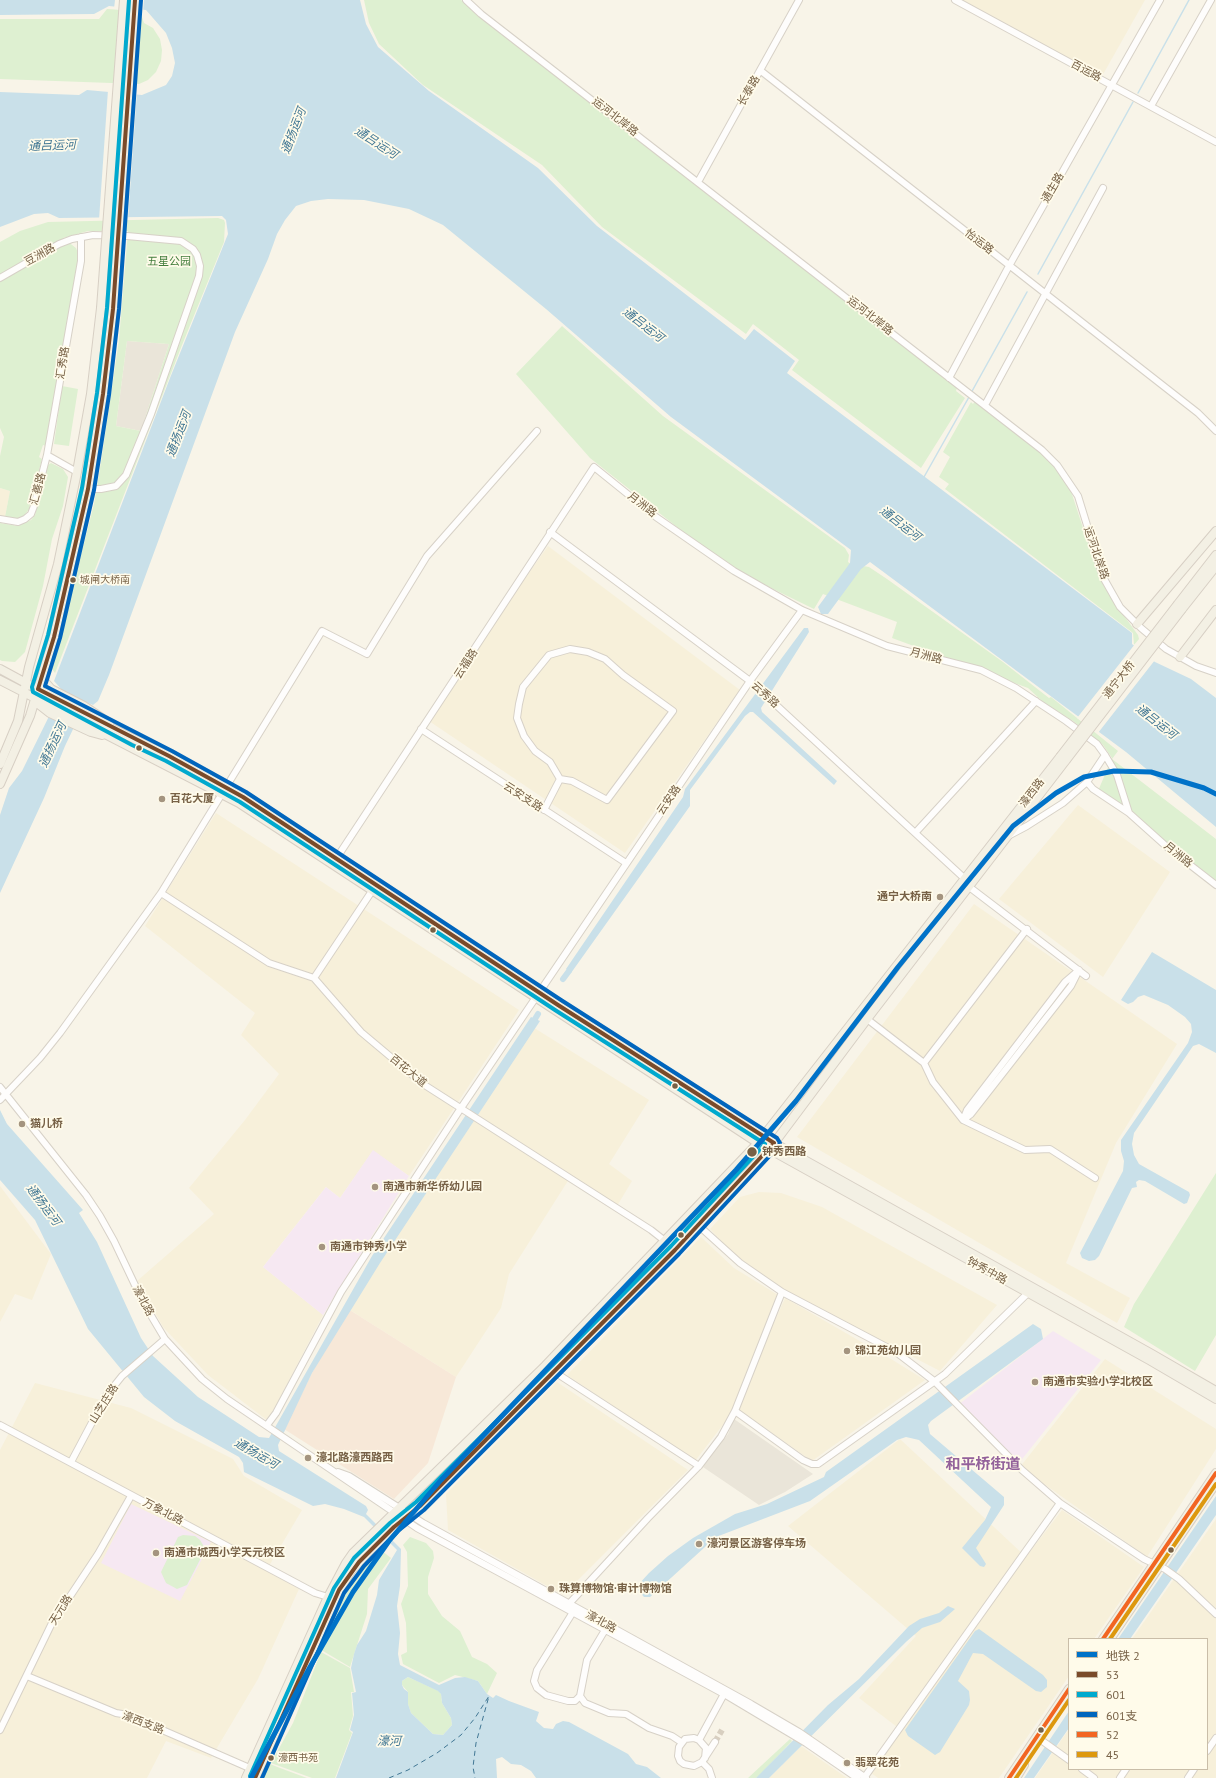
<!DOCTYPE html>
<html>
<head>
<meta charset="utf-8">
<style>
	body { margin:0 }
	#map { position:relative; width:1216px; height:1778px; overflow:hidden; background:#f8f4e8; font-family:"PT Sans","Noto Sans SC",sans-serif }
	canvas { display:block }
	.legend { position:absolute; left:1068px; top:1638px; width:140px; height:132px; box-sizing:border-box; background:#fffbea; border:1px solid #c9bda8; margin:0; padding:5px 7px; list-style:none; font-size:12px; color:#776146 }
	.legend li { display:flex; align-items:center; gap:8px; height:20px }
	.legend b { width:20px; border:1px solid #c9bda8 }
</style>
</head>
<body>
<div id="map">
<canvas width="1216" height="1778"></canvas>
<ul class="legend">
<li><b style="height:5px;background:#0072c8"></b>地铁 2</li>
<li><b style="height:5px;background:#7a4b2a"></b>53</li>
<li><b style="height:5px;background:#00a9ce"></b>601</li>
<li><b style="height:5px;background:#0065bd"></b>601支</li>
<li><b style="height:5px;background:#f26522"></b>52</li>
<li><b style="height:5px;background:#dd980e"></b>45</li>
</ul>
</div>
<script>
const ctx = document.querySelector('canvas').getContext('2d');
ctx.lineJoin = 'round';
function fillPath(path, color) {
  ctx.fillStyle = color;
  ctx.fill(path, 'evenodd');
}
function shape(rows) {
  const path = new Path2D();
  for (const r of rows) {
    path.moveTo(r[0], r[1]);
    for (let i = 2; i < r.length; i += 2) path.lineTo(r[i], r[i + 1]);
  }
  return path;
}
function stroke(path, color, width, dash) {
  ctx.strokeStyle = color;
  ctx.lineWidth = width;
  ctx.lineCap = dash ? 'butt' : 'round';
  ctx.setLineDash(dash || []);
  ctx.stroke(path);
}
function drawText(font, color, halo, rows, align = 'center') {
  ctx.font = font + ' "PT Sans","Noto Sans SC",sans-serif';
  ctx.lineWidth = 3.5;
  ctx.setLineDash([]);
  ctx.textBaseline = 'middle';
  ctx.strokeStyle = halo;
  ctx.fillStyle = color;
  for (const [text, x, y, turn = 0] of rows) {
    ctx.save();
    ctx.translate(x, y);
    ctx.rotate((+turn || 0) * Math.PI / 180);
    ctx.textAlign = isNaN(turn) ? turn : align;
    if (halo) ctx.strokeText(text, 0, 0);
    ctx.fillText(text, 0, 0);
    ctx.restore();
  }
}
const residential = shape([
	[959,0,1145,0,1101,78],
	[0,488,10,491,5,517,0,516],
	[548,546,740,690,625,853,426,719],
	[1078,805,1170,872,1103,977,999,899],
	[216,813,519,1010,409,1176,373,1151,340,1198,326,1187,263,1267,323,1315,268,1421,208,1375,163,1327,137,1281,214,1214,189,1188,245,1120,279,1074,241,1035,255,1013,145,926],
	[974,904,1177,1044,1116,1143,1066,1263,1130,1298,1117,1323,797,1137],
	[528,1024,649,1100,609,1164,632,1181,617,1206,571,1176,509,1274,501,1308,456,1377,345,1307],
	[0,1186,51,1254,32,1300,15,1294,0,1322],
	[759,1192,781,1193,822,1207,997,1305,940,1371,778,1287,740,1261,710,1229,740,1197],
	[701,1237,734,1268,778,1295,740,1399,785,1298,891,1359,925,1380,812,1461,736,1408,695,1461,567,1375],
	[1105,1359,1216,1429,1216,1449,1147,1557,1020,1467],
	[557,1382,688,1470,563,1595,448,1530,446,1494],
	[35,1383,131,1408,233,1459,244,1476,302,1510,266,1571,299,1589,258,1679,211,1758,166,1741,147,1778,0,1778,0,1450],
	[900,1439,1026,1557,1062,1510,1144,1567,1094,1639,1069,1639,1069,1676,999,1778,878,1778,871,1773,901,1730,859,1698,916,1636,788,1526],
	[1216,1519,1216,1778,1035,1778,1069,1729,1069,1769,1207,1769,1207,1639,1132,1639],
	[801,1746,847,1778,769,1778]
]);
const commercial = shape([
	[345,1307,456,1377,428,1463,394,1499,284,1429]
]);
const industrial = shape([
	[127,341,169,344,141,431,116,426],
	[734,1419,813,1474,785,1492,759,1505,703,1467,728,1434]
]);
const education = shape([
	[373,1150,409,1176,323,1315,263,1267,326,1187,340,1198],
	[1053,1331,1101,1360,1019,1463,958,1405],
	[131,1504,211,1542,180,1601,101,1563]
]);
const green = shape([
	[364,0,461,0,496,29,957,388,956,391,965,398,921,468,792,370,799,360,753,324,746,334,602,227,542,165,423,85,379,44,369,23],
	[107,9,140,11,144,23,153,28,160,39,162,50,161,61,156,72,148,80,139,84,0,79,0,19,99,19],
	[218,218,224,220,225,223,224,242,182,345,55,673,52,669,94,504,101,462,119,340,128,231,88,231,63,238,76,248,78,253,78,261,46,446,43,445,39,457,42,459,29,509,24,516,18,519,5,517,10,491,0,488,0,456,4,437,0,428,0,242,20,231,48,222],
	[127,341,169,344,141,431,116,426],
	[562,326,663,416,845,548,849,555,848,562,859,569,863,566,869,567,887,579,1003,662,1049,698,1051,697,1118,751,1112,759,1216,839,1216,883,1098,791,1112,758,1103,745,1073,721,1043,702,1028,688,892,638,897,622,823,594,814,609,726,566,590,458,516,374],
	[62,386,78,389,69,446,54,444],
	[975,401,1042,453,1056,468,1070,488,1099,577,1109,595,1138,635,1139,639,1134,645,1133,633,945,489,949,484,939,477,950,457,943,452,971,402,973,404],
	[51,463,63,469,68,477,63,506,52,539,43,586,25,652,15,662,2,661,0,660,0,523,18,526,31,520,35,515,48,465],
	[1216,1173,1216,1335,1195,1371,1124,1327,1134,1304],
	[183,1535,195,1536,200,1540,203,1545,204,1552,187,1585,177,1589,166,1583,161,1572,178,1537],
	[410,1537,426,1543,433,1551,434,1558,428,1577,428,1594,442,1616,460,1631,472,1657,487,1664,497,1673,487,1694,478,1681,455,1675,439,1683,403,1664,401,1655,407,1652,406,1623,401,1604,408,1586,407,1552,403,1545],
	[381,1550,391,1558,368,1589,367,1614,350,1667,318,1648,337,1605,358,1575],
	[321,1652,350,1668,354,1692,351,1692,353,1716,349,1730,352,1733,335,1778,312,1778,271,1763,293,1723],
	[408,1677,439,1691,441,1694,442,1703,451,1718,452,1725,443,1735,433,1734,411,1713,408,1704,408,1692,402,1685,402,1681],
	[790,1739,792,1741,759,1776,756,1778,748,1778],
	[270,1764,280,1768,307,1778,263,1778]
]);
const water = shape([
	[0,0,360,0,366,24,378,47,429,91,538,168,597,226,745,340,754,329,795,361,787,373,1132,633,1132,644,1155,662,1191,679,1216,698,1216,827,1126,752,870,562,861,569,828,614,821,614,818,607,850,563,851,550,671,417,546,309,443,225,409,209,364,200,328,199,311,201,296,206,285,220,277,234,268,259,235,332,109,675,98,701,93,705,86,702,65,746,44,798,0,893,0,815,9,788,22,771,62,690,54,681,170,378,228,234,226,220,222,216,59,218,48,213,34,214,0,227,0,92,79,95,87,90,142,95,166,85,172,76,175,63,172,48,166,33,146,10,109,6,94,14,0,15],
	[804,628,808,628,809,632,761,708,762,712,837,781,834,785,753,712,750,712,745,716,690,790,690,806,571,973,566,969,683,797,685,789],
	[1152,952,1216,990,1216,1053,1199,1044,1193,1046,1134,1133,1132,1144,1134,1155,1139,1164,1189,1192,1190,1195,1187,1203,1184,1204,1145,1181,1139,1180,1136,1182,1137,1187,1132,1188,1099,1256,1095,1260,1089,1261,1082,1258,1080,1253,1123,1171,1124,1161,1121,1151,1121,1140,1188,1043,1192,1032,1191,1024,1185,1017,1168,1005,1144,995,1138,997,1133,1002,1128,1004,1121,1000],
	[531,1017,540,1021,380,1263,312,1373,278,1445,279,1451,366,1506,368,1510,366,1514,401,1549,400,1586,397,1606,400,1633,398,1654,400,1665,439,1685,455,1678,465,1677,478,1681,487,1694,493,1698,496,1695,509,1701,539,1712,536,1721,544,1728,553,1729,556,1724,563,1721,569,1722,628,1754,636,1764,647,1767,661,1778,536,1778,531,1771,521,1765,511,1764,502,1757,496,1759,497,1778,336,1778,353,1732,350,1730,354,1715,352,1693,356,1692,351,1668,354,1654,357,1645,366,1631,377,1595,379,1580,397,1550,364,1517,344,1509,325,1504,313,1506,244,1472,243,1463,239,1457,175,1421,144,1397,88,1329,35,1220,0,1180,0,1110,7,1124,83,1210,79,1213,97,1242,141,1338,153,1356,198,1397,259,1437,269,1438,372,1256],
	[408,1677,438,1691,441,1694,442,1703,451,1718,452,1725,443,1735,433,1734,411,1713,408,1704,408,1692,404,1689,402,1685,402,1681],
	[1033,1324,1041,1329,1043,1339,931,1421,928,1425,930,1434,1004,1497,1004,1505,976,1548,986,1564,984,1567,980,1566,962,1548,985,1520,991,1507,919,1440,906,1437,897,1440,810,1501,716,1537,650,1597,644,1597,637,1589,638,1585,649,1573,668,1556,693,1538,735,1514,767,1504,824,1477,826,1472],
	[1216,1496,1216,1515,1130,1639,1118,1639],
	[948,1606,955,1609,940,1622,922,1628,907,1641,769,1778,756,1778,828,1705,859,1679,909,1626,920,1619,939,1613],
	[979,1629,1043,1675,1047,1680,1047,1687,1041,1692,1036,1691,983,1654,973,1653,958,1681,969,1691,970,1700,969,1705,940,1752,935,1755,908,1736,905,1730,975,1631],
	[1069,1711,1069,1728,1034,1778,1024,1778]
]);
const pier = shape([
	[115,0,144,0,143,12,114,9],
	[108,90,137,92,128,219,99,220],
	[1135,644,1155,660,1098,733,1077,718]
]);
const stream = shape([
	[1138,93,1189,0],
	[1038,274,1133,102],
	[971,393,1027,292],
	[924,477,969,397]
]);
const canal = shape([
	[563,979,569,971],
	[535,1019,538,1014]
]);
const ferry = shape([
	[389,1778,408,1770,437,1753,461,1735,475,1718,489,1696,476,1743,473,1767,475,1778]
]);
const minorTunnel = shape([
	[715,1742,722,1730]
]);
const minor = shape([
	[466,0,481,14,1042,450,1057,465,1078,496,1103,577,1120,607,1141,628,1166,649,1196,666,1216,673],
	[955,0,1216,142],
	[761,71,1198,413,1216,431],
	[1151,106,1211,0],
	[698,182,799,0],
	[0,278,59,244,72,239,93,235,127,236,181,241,193,249,197,255,200,266,199,276,151,414,126,475,116,486,101,489,88,489],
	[949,378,1009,266,1160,0],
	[985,405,1103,188],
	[77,472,47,455,81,261,81,237],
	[0,519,18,522,25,519,31,514,34,506,47,455],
	[550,532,750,681,964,878],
	[421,729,626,863],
	[1087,782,1093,789,1129,813],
	[544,810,560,779,550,762,535,751,524,736,517,718,519,704,523,687,549,655,570,649,588,652,605,659,623,675,673,711,607,800,572,781,560,779],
	[916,832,1036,701],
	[1010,835,1027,826,1063,803,1087,782,1105,755],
	[336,859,594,467,656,517,734,571,802,610,887,646,981,670,1016,688,1066,721,1097,744,1105,755,1117,775,1129,813,1167,847,1216,885],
	[968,886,1086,976],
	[161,893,269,963,314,978,361,1032,423,1084,651,1230,665,1241],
	[1079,970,1071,986,971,1114,963,1120,967,1110,1065,982,1079,970],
	[314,978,374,888],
	[867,1019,924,1063,933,1082,963,1120,1025,1150,1050,1149,1095,1178],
	[924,1063,1027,929],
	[0,1087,86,1195,100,1216,114,1241,143,1302,165,1339,202,1379,227,1399,417,1528,724,1694,806,1743,857,1778],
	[0,1100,40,1058,60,1033,161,893,322,631,367,654,427,556,537,431],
	[698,1225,740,1263,782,1292,896,1352,934,1381,1022,1470,1060,1503,1144,1559,1165,1569,1179,1579,1216,1614],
	[553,1371,699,1466],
	[735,1411,803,1460,812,1464,818,1464,945,1374,1028,1293],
	[0,1425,315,1593,328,1597],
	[267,1425,276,1413,341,1292,461,1108,750,681,802,610],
	[71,1462,106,1396,122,1376,165,1339],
	[338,1472,349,1476,423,1523,751,1704,799,1732,866,1778],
	[567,1606,648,1518,699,1466,721,1437,735,1411,782,1292],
	[573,1612,537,1670,534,1681,537,1688,546,1695,568,1701,575,1701,580,1696],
	[605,1630,587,1660,580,1696,585,1703,609,1713,626,1714,649,1728,672,1736,681,1742],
	[27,1676,116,1713,128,1715,254,1770],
	[0,1730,51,1625,98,1554,131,1496],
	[699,1740,724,1694],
	[1041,1740,1069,1760],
	[1207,1751,1216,1738],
	[705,1758,706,1748,699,1740,694,1738,685,1739,679,1747,678,1756,680,1761,684,1764,694,1766,702,1762,715,1742],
	[702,1762,709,1769,712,1778],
	[1082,1769,1094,1778],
	[864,1778,1060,1503],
	[1120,1778,1126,1769],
	[1188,1778,1194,1769]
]);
const major = shape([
	[1178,604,1216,555],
	[1182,609,1216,566],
	[1137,624,1216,531],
	[1180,657,1216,610],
	[0,669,81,713,169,756,243,797,558,1005,774,1143,1152,1354,1216,1391],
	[44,674,44,681,51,689,84,706,109,723],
	[0,680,239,803,758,1143,1151,1361,1216,1399],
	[36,702,50,713,91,732,102,735],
	[0,764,18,721,29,667,58,564,77,472,91,394,101,308],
	[0,784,30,716,54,637,88,489,103,394,113,309],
	[1103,1639,1216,1473],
	[1110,1639,1216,1483],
	[246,1778,328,1597,346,1563,353,1553,545,1366,758,1143,1060,757],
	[255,1778,339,1590,351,1571,367,1553,394,1527,420,1506,675,1250,769,1150,867,1019,1066,760],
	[1009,1778,1069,1689],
	[1016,1778,1024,1765]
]);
const majorBridge = shape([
	[101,308,124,0],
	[113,309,135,0],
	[1060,757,1178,604],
	[1066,760,1182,609]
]);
const bus1 = shape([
	[135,0,113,309,103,394,88,489,54,637,38,689,169,756,243,797,558,1005,774,1143,675,1250,420,1506,394,1527,359,1562,339,1590,255,1778]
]);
const bus2 = shape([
	[129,0,107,308,97,393,82,488,48,635,32,687,33,692,132,745,166,761,240,802,555,1010,765,1144,671,1246,416,1502,390,1523,354,1558,334,1588,250,1776]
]);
const bus3 = shape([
	[141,0,119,309,109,395,94,490,60,638,45,686,172,751,246,792,561,1000,777,1138,780,1143,778,1147,679,1254,424,1510,398,1531,364,1566,344,1593,262,1778]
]);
const bus4 = shape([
	[1103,1639,1216,1473],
	[1009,1778,1069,1689]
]);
const bus5 = shape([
	[1110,1639,1216,1484],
	[1016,1778,1069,1700]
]);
const metro1 = shape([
	[251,1778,310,1667,353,1592,389,1541,441,1480,736,1170,796,1101,898,967,1013,826,1056,793,1084,777,1114,771,1151,772,1204,788,1216,794]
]);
const markers = [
	[73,580,3.5,"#776146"],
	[139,748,3.5,"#776146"],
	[162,799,4,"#a4947f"],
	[940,897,4,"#a4947f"],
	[433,930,3.5,"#776146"],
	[675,1086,3.5,"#776146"],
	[22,1124,4,"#a4947f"],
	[752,1152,5.5,"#776146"],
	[375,1187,4,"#a4947f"],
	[681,1235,3.5,"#776146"],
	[322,1247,4,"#a4947f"],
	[847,1351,4,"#a4947f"],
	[1035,1382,4,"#a4947f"],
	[308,1458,4,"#a4947f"],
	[699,1544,4,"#a4947f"],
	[1171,1550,3.5,"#776146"],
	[156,1553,4,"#a4947f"],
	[551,1589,4,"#a4947f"],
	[1041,1730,3.5,"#776146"],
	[271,1758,3.5,"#776146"],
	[847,1763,4,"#a4947f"]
];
const busNames = [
	["城闸大桥南",80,580],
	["濠西书苑",278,1758]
];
const streetNames = [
	["百运路",1086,71,28],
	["长泰路",749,91,-60],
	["运河北岸路",615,117,38],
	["通生路",1053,188,-60],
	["怡运路",979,242,38],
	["豆洲路",40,255,-29],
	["运河北岸路",870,316,38],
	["汇秀路",63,363,-81],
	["汇善路",38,489,-75],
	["月洲路",642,505,38],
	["运河北岸路",1096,553,71],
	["月洲路",926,656,15],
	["云福路",466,664,-57],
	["通宁大桥",1119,680,-52],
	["云秀路",765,695,42],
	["濠西路",1032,793,-52],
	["云安支路",523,797,33],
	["云安路",669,800,-56],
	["月洲路",1178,855,39],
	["百花大道",408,1071,39],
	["钟秀中路",987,1271,29],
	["濠北路",143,1301,62],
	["山芝庄路",104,1404,-58],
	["万象北路",163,1512,27],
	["天元路",61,1610,-58],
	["濠北路",601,1622,29],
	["濠西支路",143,1723,21]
];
const parkNames = [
	["五星公园",169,262]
];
const poiNames = [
	["百花大厦",170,799],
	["通宁大桥南",932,897,"right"],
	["猫儿桥",30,1124],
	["南通市新华侨幼儿园",383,1187],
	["南通市钟秀小学",330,1247],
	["锦江苑幼儿园",855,1351],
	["南通市实验小学北校区",1043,1382],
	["濠北路濠西路西",316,1458],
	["濠河景区游客停车场",707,1544],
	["南通市城西小学天元校区",164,1553],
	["珠算博物馆·审计博物馆",559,1589],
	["翡翠花苑",855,1763]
];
const stopNames = [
	["钟秀西路",762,1152]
];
const waterNames = [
	["通扬运河",294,131,-69],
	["通吕运河",376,143,33],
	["通吕运河",52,146,-2],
	["通吕运河",643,325,38],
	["通扬运河",179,434,-69],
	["通吕运河",900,524,38],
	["通吕运河",1156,722,38],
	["通扬运河",53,745,-65],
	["通扬运河",43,1205,53],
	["通扬运河",256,1454,30],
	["濠河",389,1742]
];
const districtNames = [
	["和平桥街道",983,1465]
];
fillPath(residential, '#f7f0da');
fillPath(commercial, '#f7e8d8');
fillPath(industrial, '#eae5d9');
fillPath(education, '#f6e8f2');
fillPath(green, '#def0d1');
fillPath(water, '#c9e0e9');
fillPath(pier, '#f8f4e8');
stroke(stream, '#c9e0e9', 1.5);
stroke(canal, '#c9e0e9', 6);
stroke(ferry, '#417794', 1, [5, 4]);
stroke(minorTunnel, '#d8cfc0', 6, [6, 3]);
stroke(minor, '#d7d1c7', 8);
stroke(major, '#d7cfc4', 10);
stroke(minor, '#fefdfc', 6);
stroke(major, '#f3f0e4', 8);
stroke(majorBridge, '#d7cfc4', 10, []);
stroke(majorBridge, '#f3f0e4', 8);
stroke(bus1, '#7a4b2a', 4);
stroke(bus2, '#00a9ce', 4);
stroke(bus3, '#0065bd', 4);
stroke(bus4, '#f26522', 4);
stroke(bus5, '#dd980e', 4);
stroke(metro1, '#0072c8', 5);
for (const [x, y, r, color] of markers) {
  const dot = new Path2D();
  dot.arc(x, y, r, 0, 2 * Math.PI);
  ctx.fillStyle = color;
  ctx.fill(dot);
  stroke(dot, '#fffbea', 1.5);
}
drawText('10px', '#776146', '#fffbea', busNames, 'left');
drawText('11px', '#776146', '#fffbea', streetNames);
drawText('11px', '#447e3d', '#fffbea', parkNames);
drawText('bold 11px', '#776146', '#fffbea', poiNames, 'left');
drawText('bold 11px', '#776146', '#fffbea', stopNames, 'left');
drawText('italic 12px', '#417794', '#fffbea', waterNames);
drawText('bold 15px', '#93619b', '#fffbea', districtNames);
</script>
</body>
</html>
